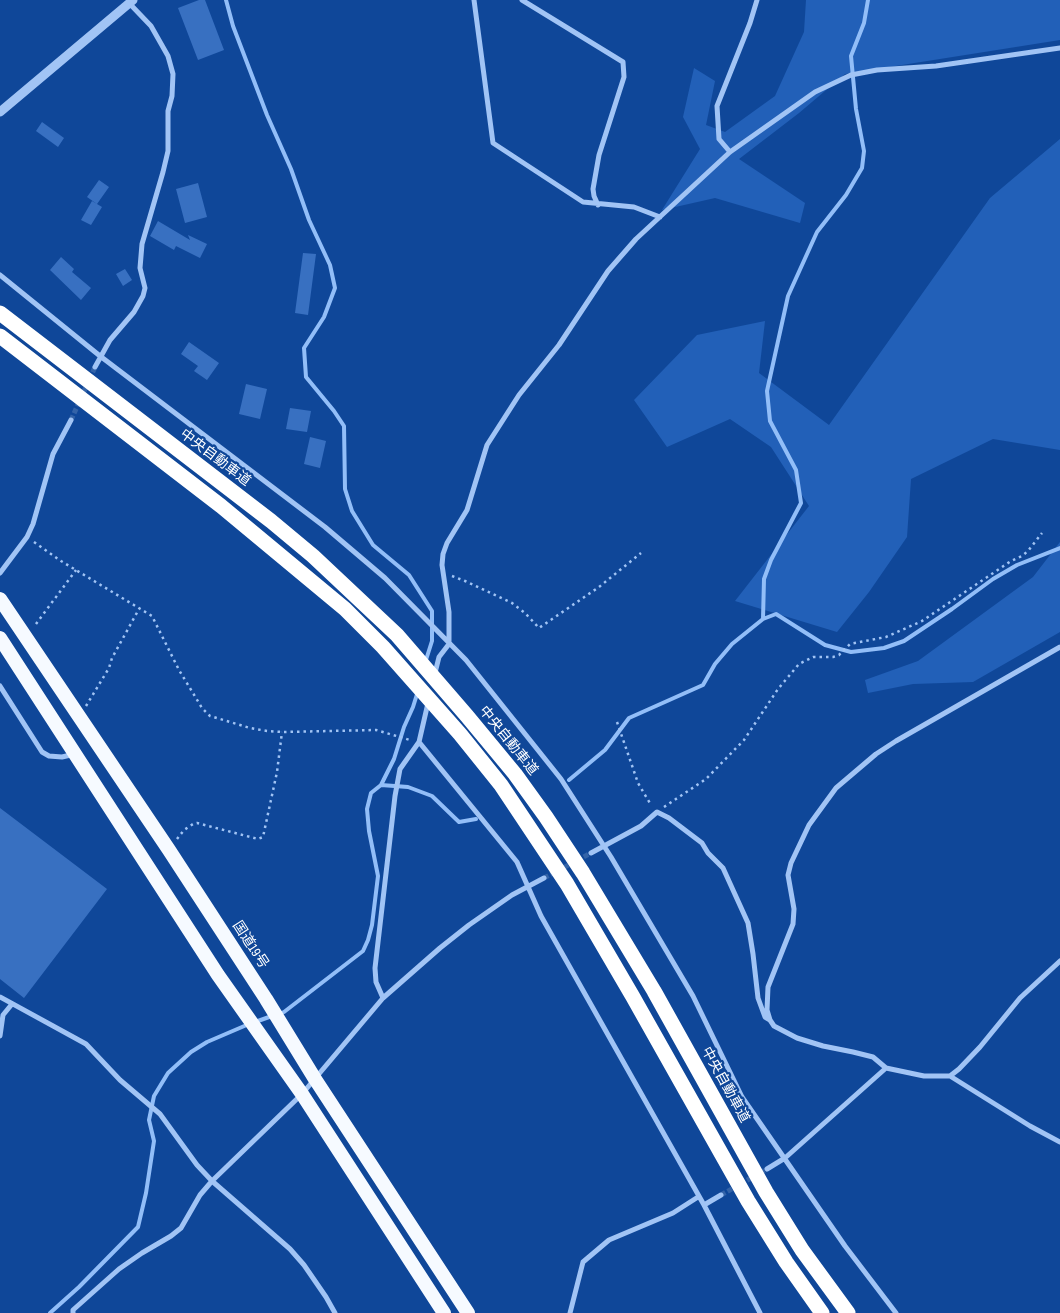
<!DOCTYPE html>
<html>
<head>
<meta charset="utf-8">
<style>
	body { margin:0 }
	canvas { display:block; background:#0f4799 }
</style>
</head>
<body>
<canvas width="1060" height="1313"></canvas>
<script>
const ctx = document.querySelector('canvas').getContext('2d');
ctx.lineJoin = 'round';
function fillPath(path, color) {
  ctx.fillStyle = color;
  ctx.fill(path, 'evenodd');
}
function shape(rows) {
  const path = new Path2D();
  for (const r of rows) {
    path.moveTo(r[0], r[1]);
    for (let i = 2; i < r.length; i += 2) path.lineTo(r[i], r[i + 1]);
  }
  return path;
}
function stroke(path, color, width, dash) {
  ctx.strokeStyle = color;
  ctx.lineWidth = width;
  ctx.lineCap = dash ? 'butt' : 'round';
  ctx.setLineDash(dash || []);
  ctx.stroke(path);
}
function drawText(font, color, halo, rows, align = 'center') {
  ctx.font = font + ' "Sofia Sans Condensed","Noto Sans JP",sans-serif';
  ctx.lineWidth = 4.5;
  ctx.setLineDash([]);
  ctx.textBaseline = 'middle';
  ctx.strokeStyle = halo;
  ctx.fillStyle = color;
  for (const [text, x, y, turn = 0] of rows) {
    ctx.save();
    ctx.translate(x, y);
    ctx.rotate((+turn || 0) * Math.PI / 180);
    ctx.textAlign = isNaN(turn) ? turn : align;
    if (halo) ctx.strokeText(text, 0, 0);
    ctx.fillText(text, 0, 0);
    ctx.restore();
  }
}
const green = shape([
	[806,0,1060,0,1060,40,845,74,799,113,739,159,805,203,800,223,715,198,662,210,700,149,683,117,694,68,715,81,706,125,725,132,775,96,804,32],
	[1060,139,1060,450,993,439,911,479,907,537,869,592,837,632,735,601,809,506,771,447,730,419,667,447,634,400,697,335,765,321,759,373,829,425,990,198],
	[1060,542,1060,632,973,682,913,684,868,693,865,680,918,661,1033,577]
]);
const stream = shape([
	[226,0,233,26,267,115,291,169,309,220,330,265,335,288,324,317,304,348,306,377,334,411,344,426,345,489,352,511,373,545,409,575,432,611,432,641,425,663],
	[763,619,764,579,771,560,801,503,796,470,770,421,767,391,788,296,817,232,846,195,862,168,864,151,856,109,851,56,864,23,868,0],
	[569,780,605,750,629,718,703,685,715,664,732,644,763,619,776,614,825,645,851,652,884,648,904,641,952,609,993,579,1017,565,1060,548],
	[381,785,408,787,432,796,459,822,476,819],
	[279,1014,284,1012,363,951,368,940,372,925,378,876,369,831,367,809,371,793,381,785,394,759,404,727,413,707,418,691],
	[255,1022,272,1016],
	[50,1313,79,1287,138,1227,146,1193,154,1141,149,1120,154,1096,168,1073,191,1052,207,1042,249,1024]
]);
const building = shape([
	[199,0,205,0,224,50,198,60,178,8],
	[42,122,64,138,58,147,36,131],
	[99,180,109,187,97,204,87,197],
	[198,183,207,217,185,223,176,189],
	[92,201,102,207,91,225,81,220],
	[158,221,190,240,188,235,207,244,200,258,176,246,174,250,150,236],
	[303,253,316,254,308,315,295,313],
	[61,257,74,269,72,272,91,288,81,300,50,270],
	[125,269,132,280,123,286,116,274],
	[189,342,219,363,207,380,194,371,198,366,181,354],
	[246,384,267,389,260,419,239,414],
	[290,408,311,411,307,432,286,429],
	[310,437,326,441,320,468,304,464],
	[0,808,107,889,24,998,0,979]
]);
const minorTunnel = shape([
	[71,420,95,367],
	[544,878,591,853],
	[721,1195,767,1169]
]);
const path = shape([
	[34,542,61,561,152,616,179,670,202,708,210,716,250,728,267,731,282,732,376,730,410,740],
	[452,576,465,581,512,603,525,613,539,628,599,587,641,553],
	[36,624,76,570],
	[86,706,109,668,112,658,139,609],
	[617,722,638,783,651,805],
	[664,807,706,779,744,740,778,689,799,664,813,657,833,657,839,655,850,644,886,637,922,621,1011,561,1022,556,1028,551,1042,533],
	[177,839,184,830,193,824,197,823,258,839,263,837,277,772,282,732]
]);
const minor = shape([
	[474,0,493,143,583,202,634,207,660,217],
	[522,0,623,62,624,77,599,155,593,189,594,196,598,205],
	[730,152,719,139,717,106,750,23,757,0],
	[0,275,100,356,325,527,385,578,466,660,561,779,611,857,693,996,742,1097,845,1246,896,1313],
	[95,367,110,340,134,312,143,296,145,288,140,268,142,244,163,172,168,151,168,111,172,96,173,74,168,56,151,26,129,3],
	[0,573,27,537,33,524,53,454,71,420],
	[1060,647,896,741,876,754,836,788,809,825,791,863,788,875,794,909,793,924,768,987,767,1010,770,1020,774,1026,797,1038,823,1046,853,1052,873,1057,886,1068,924,1076,950,1076,959,1069,980,1047,1020,998,1060,961],
	[435,673,439,657,449,644,449,612,442,565,443,554,447,543,467,510,487,445,519,395,559,345,608,271,636,239,730,152,815,92,851,75,877,70,936,66,1060,48],
	[0,686,42,752,49,756,62,757,75,754],
	[419,742,517,862,541,916,704,1205,760,1313],
	[591,853,641,826,657,812,669,818,702,843,708,853,723,868,748,923,753,954,758,998,765,1017,770,1020],
	[0,997,86,1044,120,1080,160,1114,197,1165,212,1181,290,1249,304,1265,326,1297,335,1313],
	[383,998,376,982,375,968,395,796,400,769,419,742,428,703],
	[0,1036,3,1015,12,1004],
	[950,1076,1030,1126,1060,1142],
	[767,1169,785,1158,886,1068],
	[704,1205,721,1195],
	[73,1313,73,1310,119,1269,142,1253,171,1236,181,1228,200,1195,212,1181,302,1094,383,998,440,948,469,925,512,895,544,878],
	[570,1313,583,1262,609,1240,673,1213,698,1197]
]);
const tertiary = shape([
	[0,112,133,0]
]);
const trunk = shape([
	[0,599,169,850,266,999,315,1079,468,1313],
	[0,638,218,975,302,1094,444,1313]
]);
const motorway = shape([
	[0,313,271,521,313,556,397,635,467,716,515,774,546,817,583,873,654,991,766,1192,802,1250,848,1313],
	[0,336,221,506,345,609,383,647,460,734,501,785,567,884,633,997,748,1201,786,1262,822,1313]
]);
const streetNames = [
	["中央自動車道",215,458,37],
	["中央自動車道",508,741,51],
	["国道19号",250,945,57],
	["中央自動車道",725,1085,61]
];
fillPath(green, '#2260b8');
stroke(stream, '#92bef8', 4);
fillPath(building, '#3870c1');
stroke(minorTunnel, '#3363a8', 5, [5, 2.5]);
stroke(path, '#a1c4f5', 2.5, [2.5, 4]);
stroke(minor, '#a1c4f5', 5);
stroke(tertiary, '#a1c4f5', 9);
stroke(trunk, '#f6faff', 14);
stroke(motorway, '#fff', 15);
drawText('14px', '#fff', '#0f4799', streetNames);
</script>
</body>
</html>
